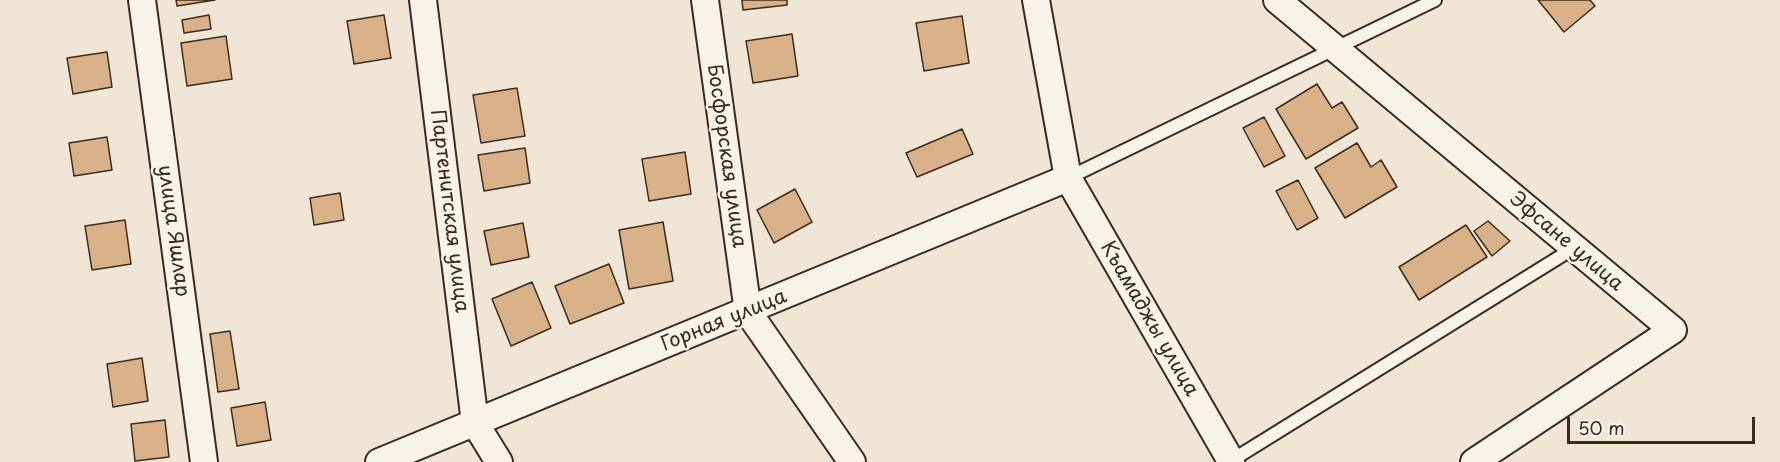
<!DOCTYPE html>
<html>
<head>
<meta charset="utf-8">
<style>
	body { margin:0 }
	#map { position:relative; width:1780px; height:462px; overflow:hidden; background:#f1e6d5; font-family:"Playpen Sans",sans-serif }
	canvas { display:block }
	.scale { position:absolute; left:1567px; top:417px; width:188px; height:27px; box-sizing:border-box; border:3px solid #3b2a1e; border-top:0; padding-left:8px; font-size:18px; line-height:21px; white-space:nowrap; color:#3b2a1e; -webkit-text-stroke:4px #f7f3e8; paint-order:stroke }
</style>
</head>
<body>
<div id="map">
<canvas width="1780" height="462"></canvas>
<div class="scale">50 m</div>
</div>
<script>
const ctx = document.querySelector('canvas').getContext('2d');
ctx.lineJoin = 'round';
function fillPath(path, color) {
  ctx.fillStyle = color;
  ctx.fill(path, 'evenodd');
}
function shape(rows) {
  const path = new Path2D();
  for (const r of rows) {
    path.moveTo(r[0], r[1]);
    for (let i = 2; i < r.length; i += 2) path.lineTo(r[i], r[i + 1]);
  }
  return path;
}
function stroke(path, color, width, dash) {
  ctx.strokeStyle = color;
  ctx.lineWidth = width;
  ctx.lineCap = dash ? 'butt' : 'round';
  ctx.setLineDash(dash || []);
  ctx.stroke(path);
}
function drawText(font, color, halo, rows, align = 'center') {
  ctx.font = font + ' "Playpen Sans",sans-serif';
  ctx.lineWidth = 5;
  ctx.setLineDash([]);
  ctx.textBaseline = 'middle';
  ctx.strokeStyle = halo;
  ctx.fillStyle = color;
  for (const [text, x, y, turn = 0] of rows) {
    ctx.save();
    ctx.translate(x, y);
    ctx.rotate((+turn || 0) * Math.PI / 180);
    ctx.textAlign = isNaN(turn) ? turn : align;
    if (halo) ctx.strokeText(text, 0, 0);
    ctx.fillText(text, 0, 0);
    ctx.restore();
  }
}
const building = shape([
	[176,0,215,0,177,6,176,0],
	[742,0,787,0,787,5,743,10,742,0],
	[1538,0,1590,0,1595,6,1564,32,1538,0],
	[209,15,211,29,184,33,182,20,209,15],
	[384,15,391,58,354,64,347,21,384,15],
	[962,16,969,63,924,71,916,23,962,16],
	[792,34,798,76,753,83,746,41,792,34],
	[226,36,232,79,187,86,181,43,226,36],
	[107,52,112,87,73,94,67,58,107,52],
	[1317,84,1332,108,1342,102,1358,128,1306,159,1276,109,1317,84],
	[517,88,525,136,481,143,473,95,517,88],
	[1264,117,1285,156,1264,167,1243,128,1264,117],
	[962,129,973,154,917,177,906,153,962,129],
	[107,137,112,170,74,176,69,143,107,137],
	[1357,143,1371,167,1381,160,1397,187,1345,218,1315,168,1357,143],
	[525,148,530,183,484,191,478,155,525,148],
	[685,152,691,194,649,201,642,159,685,152],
	[1298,180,1318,218,1297,230,1276,191,1298,180],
	[795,189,812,222,774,243,757,210,795,189],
	[340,193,344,220,314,225,310,198,340,193],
	[125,220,131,264,92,270,85,226,125,220],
	[1488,221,1510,241,1492,256,1474,231,1488,221],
	[663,222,673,281,629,289,619,230,663,222],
	[523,223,529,257,491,265,484,231,523,223],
	[1466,225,1487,257,1419,300,1399,267,1466,225],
	[609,264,624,303,570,324,555,286,609,264],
	[532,282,551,328,511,346,492,299,532,282],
	[230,331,239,389,218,392,210,334,230,331],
	[142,358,148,401,113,407,107,364,142,358],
	[265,402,271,440,237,446,231,408,265,402],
	[165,420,169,457,135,461,131,424,165,420]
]);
const lane = shape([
	[1068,178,1435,0],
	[1229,462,1574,248]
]);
const street = shape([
	[142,0,204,462],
	[423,0,475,423,499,462],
	[705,0,748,312,852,462],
	[1036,0,1068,178,1231,461],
	[1277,0,1673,330,1474,462],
	[379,462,1068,178]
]);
const streetNames = [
	["Босфорская улица",726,156,82],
	["Партенитская улица",449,211,83],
	["улица Яшлар",173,231,82],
	["Эфсане улица",1566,242,40],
	["Къамаджы улица",1149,319,60],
	["Горная улица",724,321,-22]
];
fillPath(building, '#d8b189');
stroke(building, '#3b2a1e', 1.5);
stroke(lane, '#3b2a1e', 16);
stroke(street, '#3b2a1e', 30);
stroke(lane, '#f7f3e8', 12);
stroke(street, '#f7f3e8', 26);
drawText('20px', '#3b2a1e', '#f7f3e8', streetNames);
</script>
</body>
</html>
